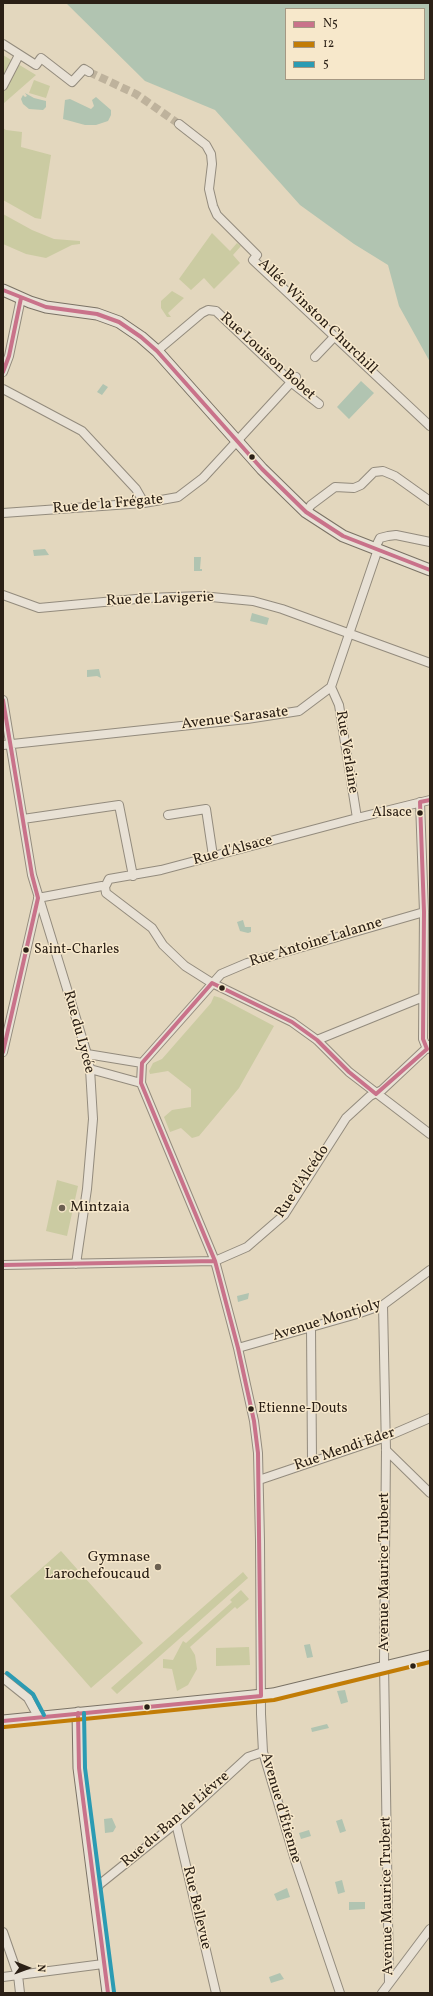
<!DOCTYPE html>
<html>
<head>
<meta charset="utf-8">
<style>
	body { margin:0 }
	#map { position:relative; width:433px; height:1996px; overflow:hidden; background:#e3d7be; font-family:Vollkorn,serif }
	canvas { display:block }
	.frame { position:absolute; inset:0; border:4px solid #2b2016; pointer-events:none }
	.legend { position:absolute; left:285px; top:8px; width:140px; height:72px; box-sizing:border-box; background:#f7e8cb; border:1px solid #a59883; margin:0; padding:5px 7px; list-style:none; font-size:12px; color:#2b2016 }
	.legend li { display:flex; align-items:center; gap:8px; height:20px }
	.legend b { width:20px; border:1px solid #a59883 }
	.north { position:absolute; left:8px; top:1948px; width:40px; height:40px; -webkit-text-stroke:3px #f7e8cb; paint-order:stroke; rotate:91deg; font-size:11px; font-weight:700; line-height:16px; text-align:center; color:#2b2016 }
	.north::after { content:''; display:block; margin:auto; width:14px; height:18px; background:#2b2016; clip-path:polygon(50% 0,100% 100%,50% 72%,0 100%) }
</style>
</head>
<body>
<div id="map">
<canvas width="433" height="1996"></canvas>
<div class="frame"></div>
<ul class="legend">
<li><b style="height:5px;background:#c9728a"></b>N5</li>
<li><b style="height:5px;background:#c27c06"></b>12</li>
<li><b style="height:5px;background:#2b9bb3"></b>5</li>
</ul>
<div class="north">N</div>
</div>
<script>
const ctx = document.querySelector('canvas').getContext('2d');
ctx.lineJoin = 'round';
function fillPath(path, color) {
  ctx.fillStyle = color;
  ctx.fill(path, 'evenodd');
}
function shape(rows) {
  const path = new Path2D();
  for (const r of rows) {
    path.moveTo(r[0], r[1]);
    for (let i = 2; i < r.length; i += 2) path.lineTo(r[i], r[i + 1]);
  }
  return path;
}
function stroke(path, color, width, dash) {
  ctx.strokeStyle = color;
  ctx.lineWidth = width;
  ctx.lineCap = dash ? 'butt' : 'round';
  ctx.setLineDash(dash || []);
  ctx.stroke(path);
}
function drawText(font, color, halo, rows, align = 'center') {
  ctx.font = font + ' Vollkorn,serif';
  ctx.lineWidth = 3;
  ctx.setLineDash([]);
  ctx.textBaseline = 'middle';
  ctx.strokeStyle = halo;
  ctx.fillStyle = color;
  for (const [text, x, y, turn = 0] of rows) {
    ctx.save();
    ctx.translate(x, y);
    ctx.rotate((+turn || 0) * Math.PI / 180);
    ctx.textAlign = isNaN(turn) ? turn : align;
    if (halo) ctx.strokeText(text, 0, 0);
    ctx.fillText(text, 0, 0);
    ctx.restore();
  }
}
const green = shape([
	[3,55,36,75,3,104],
	[34,80,50,86,46,98,29,93],
	[3,128,6,130,22,132,21,147,51,155,41,219,35,218,3,200],
	[3,214,32,230,54,239,80,241,80,244,72,245,46,258,26,254,3,244],
	[212,233,230,251,237,243,241,246,233,255,240,263,214,289,204,278,191,290,179,279],
	[172,291,184,298,168,313,171,317,167,317,161,308,161,301],
	[214,996,221,998,274,1026,239,1088,199,1136,192,1138,181,1128,170,1132,164,1117,172,1110,191,1107,191,1089,168,1071,150,1074,149,1071,153,1063,162,1059,211,1003],
	[57,1180,78,1186,67,1236,46,1231],
	[61,1551,143,1643,91,1688,10,1596],
	[243,1572,248,1578,117,1694,111,1688],
	[241,1590,249,1599,237,1609,235,1607,190,1647,195,1655,197,1669,188,1685,177,1691,172,1669,163,1668,163,1659,173,1660,183,1641,186,1643,232,1602,230,1600],
	[249,1647,250,1665,216,1666,216,1648]
]);
const water = shape([
	[66,3,430,3,430,362,399,306,388,265,354,244,300,205,215,110,145,81],
	[286,9,424,9,424,79,286,79],
	[25,93,34,98,46,101,46,107,43,110,29,109,23,104,21,99,23,95,25,97,27,96],
	[96,97,111,110,111,115,108,121,96,125,85,125,63,119,65,100,70,99,91,109,94,106,92,100],
	[361,381,374,393,349,419,337,407],
	[103,384,108,387,102,395,97,392],
	[45,549,49,555,34,556,33,550],
	[194,557,201,557,200,569,202,569,202,571,194,571],
	[252,613,269,618,267,625,250,621],
	[99,669,101,678,97,676,87,677,87,670],
	[243,920,245,927,251,927,251,932,248,933,240,931,237,922],
	[249,1293,248,1299,238,1302,237,1296],
	[310,1644,313,1657,307,1658,304,1645],
	[345,1690,348,1702,341,1704,337,1691],
	[327,1724,329,1728,312,1732,311,1728],
	[112,1818,116,1827,113,1832,105,1833,104,1819],
	[342,1819,346,1831,340,1833,336,1821],
	[309,1830,311,1836,301,1839,299,1833],
	[342,1880,345,1892,338,1894,335,1882],
	[287,1888,290,1897,277,1901,274,1894],
	[349,1902,365,1902,365,1909,349,1910],
	[280,1973,284,1979,271,1983,269,1977]
]);
const streetTunnel = shape([
	[89,72,136,94,179,124]
]);
const street = shape([
	[3,44,36,65,41,58,72,82,84,69,89,72],
	[3,86,19,55],
	[179,124,206,145,211,154,212,164,209,189,213,206,217,215,257,255,253,260,430,426],
	[157,351,202,313,208,310,216,311,292,383,319,404],
	[315,357,335,336],
	[3,372,9,356,21,298],
	[3,389,82,431,136,489,144,503],
	[306,512,311,505,335,487,354,488,361,485,374,472,383,471,395,476,430,501],
	[3,513,144,503,178,497,203,478,296,377],
	[375,548,380,538,388,536,396,535,430,542],
	[3,595,39,608,147,598,201,596,253,601,282,609,430,663],
	[331,687,339,705,357,818],
	[3,700,32,875,87,1054,90,1069,93,1119,87,1189,76,1264],
	[3,745,247,719,299,711,331,687,378,549],
	[420,802,424,912,423,1039,427,1049],
	[168,815,206,809,213,856],
	[23,819,119,805,133,876],
	[105,887,106,893,152,928,163,945,185,966,212,983,292,1022,317,1040,349,1072,430,1134],
	[105,887,109,879,161,870,357,818,430,800],
	[38,898,102,886,105,887],
	[317,1040,423,997],
	[3,1052,38,899],
	[87,1054,142,1063],
	[142,1063,141,1083,215,1261,238,1348,254,1421,258,1453,260,1541,261,1714,263,1752,296,1863,340,1993],
	[142,1063,221,974,247,963,424,912],
	[90,1069,141,1083],
	[3,1265,215,1261,247,1247,284,1215,346,1118,370,1096,382,1090,430,1045],
	[383,1305,386,1450,384,1663,389,1983],
	[311,1327,312,1461],
	[238,1348,357,1314,383,1305,430,1270],
	[386,1450,430,1493],
	[259,1480,386,1437,430,1418],
	[3,1678,28,1698,39,1718],
	[176,1823,216,1993],
	[94,1893,100,1884,176,1823,248,1757,263,1752],
	[3,1932,18,1975,20,1993],
	[3,1977,103,1964],
	[382,1993,430,1929]
]);
const secondary = shape([
	[3,290,30,302,46,307,97,314,119,322,141,337,157,351,262,469,306,512,343,536,430,570],
	[78,1713,79,1768,108,1993],
	[3,1721,273,1694,430,1656]
]);
const bus1 = shape([
	[3,290,46,307,97,314,119,322,141,337,157,351,262,469,306,512,343,536,430,570],
	[3,372,9,356,21,298],
	[3,700,32,875,38,898,3,1052],
	[3,1265,215,1261],
	[261,1696,258,1453,254,1421,238,1348,215,1261,141,1083,142,1063,212,983,292,1022,317,1040,349,1072,376,1094,427,1049,423,1039,424,912,420,802,430,800],
	[78,1713,79,1768,108,1993],
	[3,1721,261,1696]
]);
const bus2 = shape([
	[4,1727,274,1700,430,1662]
]);
const bus3 = shape([
	[7,1673,33,1694,44,1715],
	[84,1713,85,1768,114,1992]
]);
const markers = [
	[252,457,3.5,"#2b2016"],
	[420,813,3.5,"#2b2016"],
	[26,950,3.5,"#2b2016"],
	[222,988,3.5,"#2b2016"],
	[62,1208,4,"#6b6051"],
	[251,1409,3.5,"#2b2016"],
	[158,1567,4,"#6b6051"],
	[413,1666,3.5,"#2b2016"],
	[147,1707,3.5,"#2b2016"]
];
const busNames = [
	["Alsace",412,813,"right"],
	["Saint-Charles",34,950],
	["Etienne-Douts",258,1409]
];
const streetNames = [
	["Allée Winston Churchill",317,317,44],
	["Rue Louison Bobet",267,357,42],
	["Rue de la Frégate",108,505,-5],
	["Rue de Lavigerie",160,600,-2],
	["Avenue Sarasate",235,719,-7],
	["Rue Verlaine",346,752,81],
	["Rue d'Alsace",233,851,-15],
	["Rue Antoine Lalanne",316,943,-17],
	["Rue du Lycée",78,1032,75],
	["Rue d'Alcédo",303,1182,-56],
	["Avenue Montjoly",327,1321,-17],
	["Rue Mendi Eder",345,1450,-19],
	["Avenue Maurice Trubert",385,1572,-90],
	["Avenue d'Étienne",280,1808,74],
	["Rue du Ban de Liévre",176,1820,-41],
	["Avenue Maurice Trubert",388,1896,-91],
	["Rue Bellevue",196,1908,77]
];
const poiNames = [
	["Mintzaia",70,1208],
	["Gymnase",150,1558,"right"],
	["Larochefoucaud",150,1575,"right"]
];
fillPath(green, '#cbcba2');
fillPath(water, '#b1c4b1');
stroke(streetTunnel, '#beb29c', 8, [8, 4]);
stroke(street, '#938b7d', 10);
stroke(secondary, '#7a7265', 13);
stroke(street, '#e8e1d5', 8);
stroke(secondary, '#e8e1d5', 11);
stroke(bus1, '#c9728a', 4);
stroke(bus2, '#c27c06', 4);
stroke(bus3, '#2b9bb3', 4);
for (const [x, y, r, color] of markers) {
  const dot = new Path2D();
  dot.arc(x, y, r, 0, 2 * Math.PI);
  ctx.fillStyle = color;
  ctx.fill(dot);
  stroke(dot, '#f7e8cb', 1.5);
}
drawText('14px', '#2b2016', '#f7e8cb', busNames, 'left');
drawText('15px', '#2b2016', '#f7e8cb', streetNames);
drawText('15px', '#2b2016', '#f7e8cb', poiNames, 'left');
</script>
</body>
</html>
